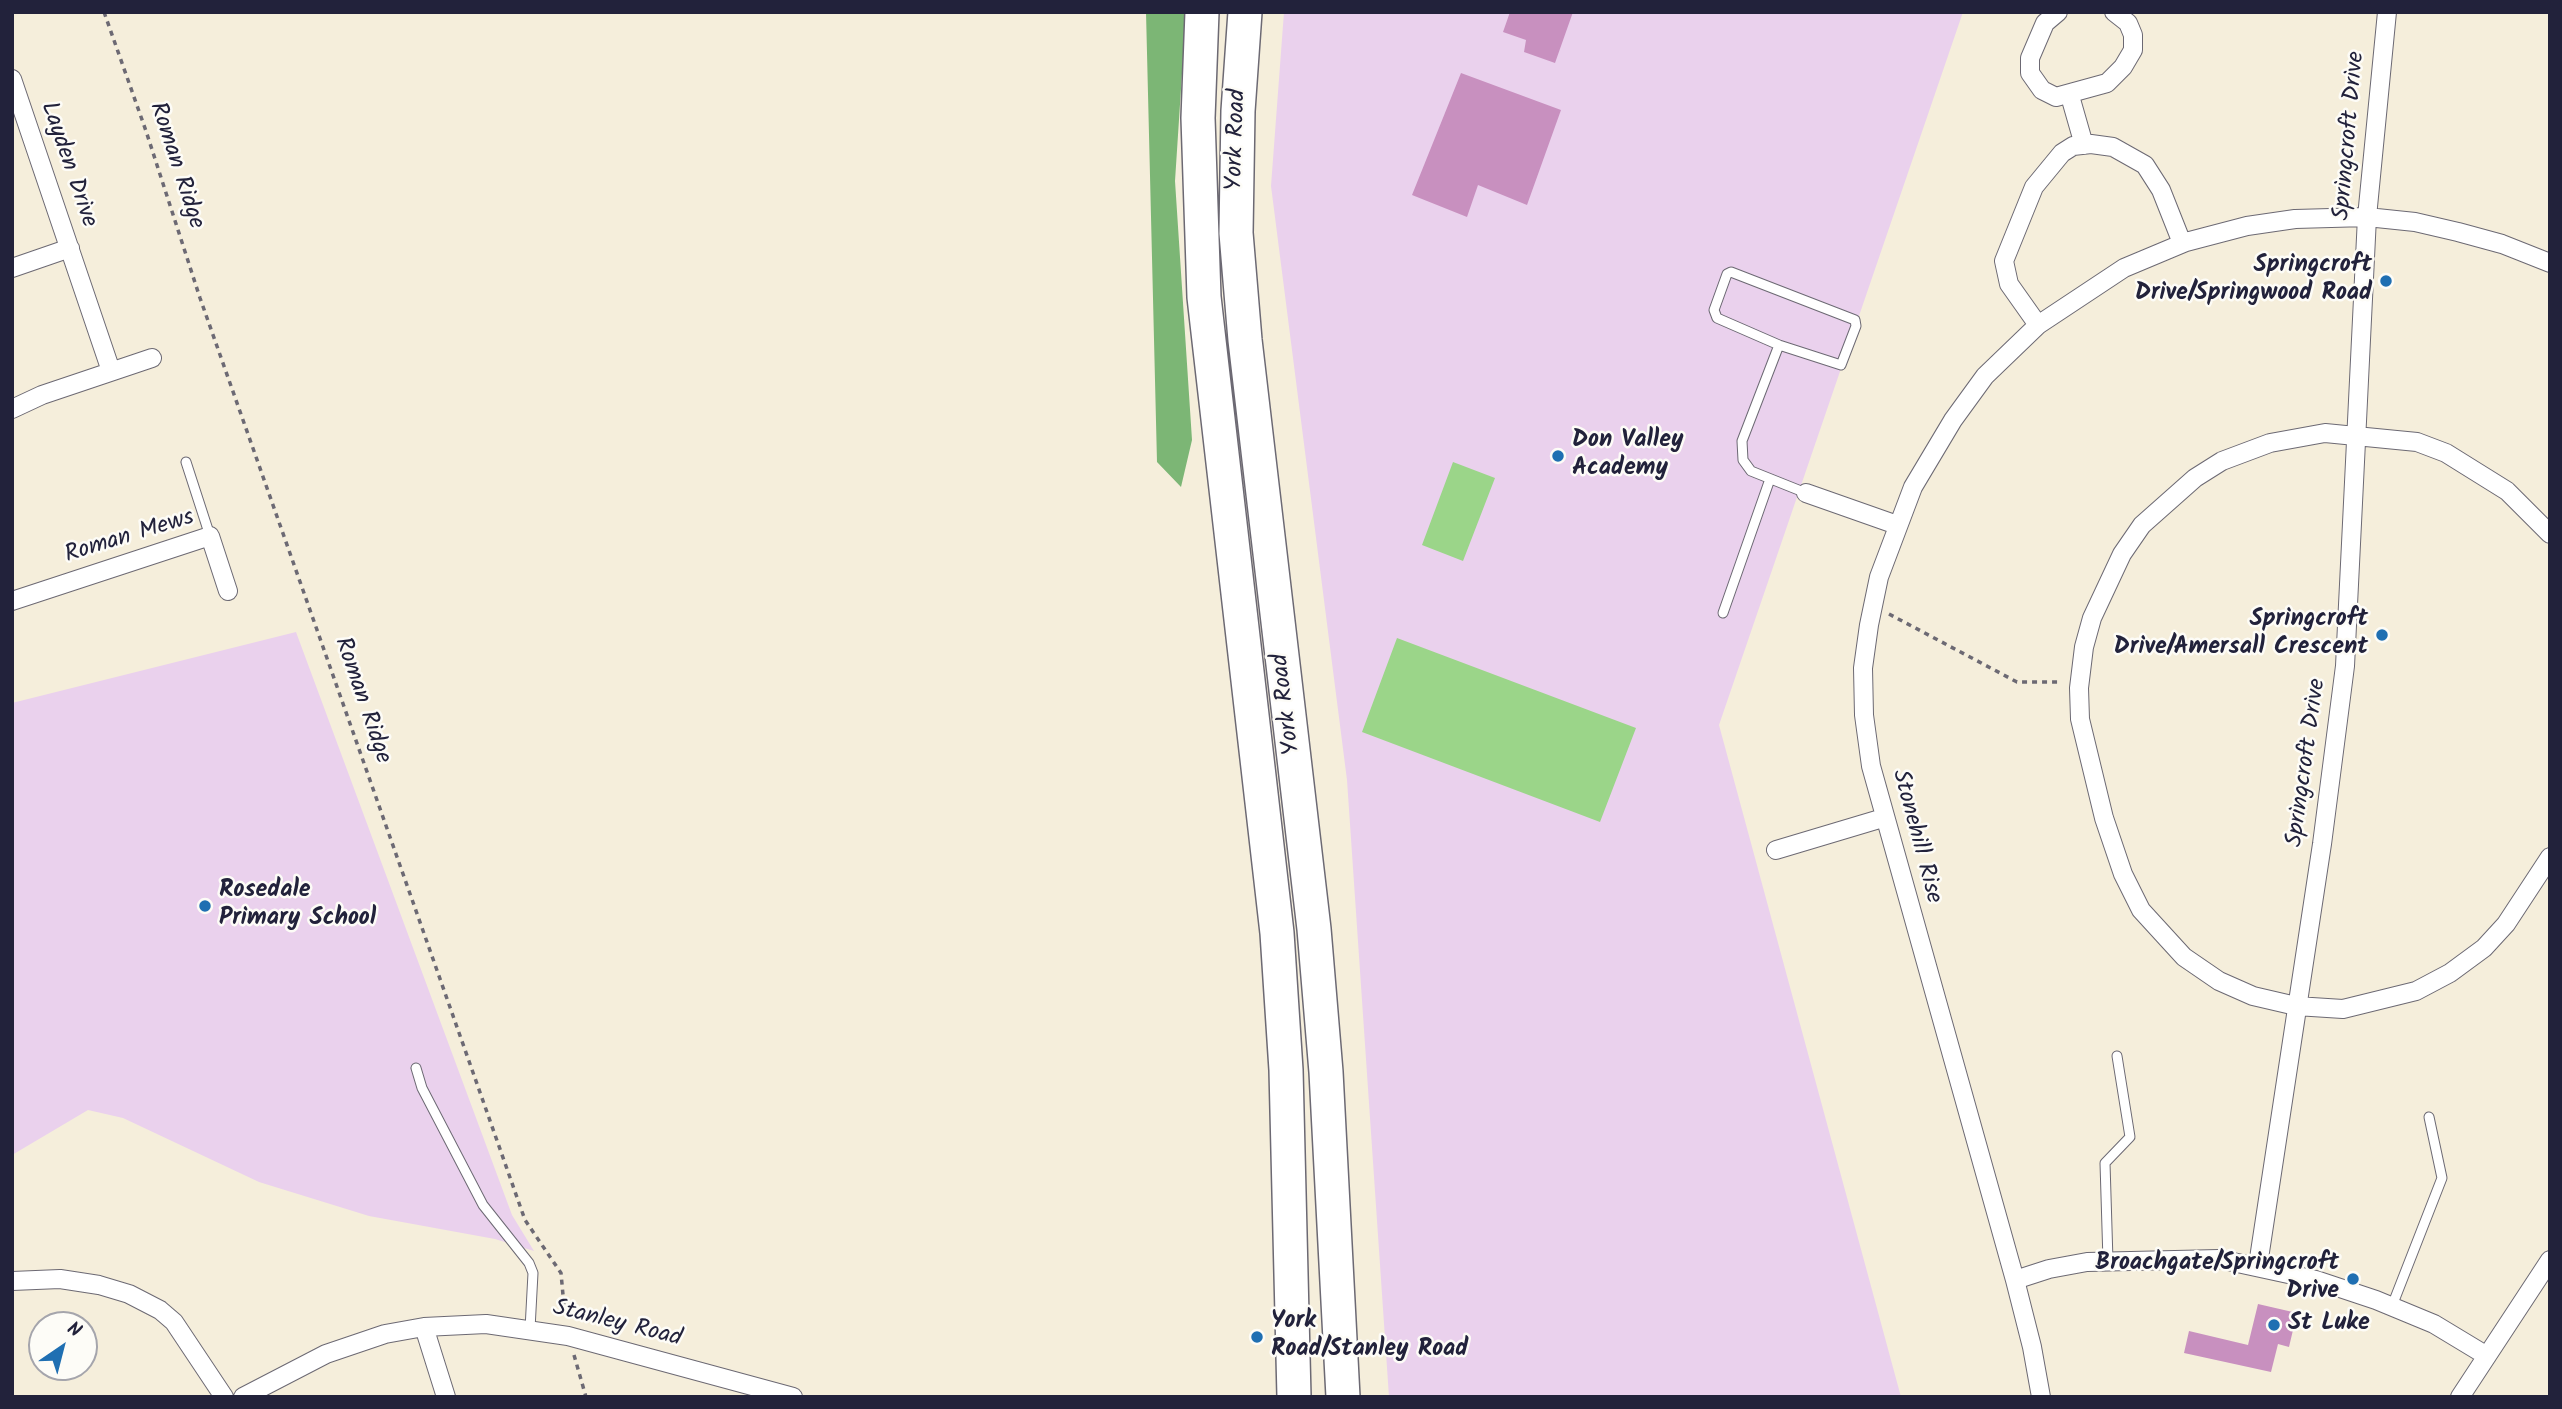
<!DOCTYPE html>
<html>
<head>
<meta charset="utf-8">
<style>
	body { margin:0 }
	#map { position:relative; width:2562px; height:1409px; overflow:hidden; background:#f5eedb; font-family:Kalam,sans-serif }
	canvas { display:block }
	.frame { position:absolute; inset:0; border:14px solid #22223b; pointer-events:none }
	.north { position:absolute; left:28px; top:1311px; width:70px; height:70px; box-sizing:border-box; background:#fdfcf7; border:2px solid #a5a5ac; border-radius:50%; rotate:35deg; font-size:19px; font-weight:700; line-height:28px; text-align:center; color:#22223b }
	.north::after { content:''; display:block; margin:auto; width:24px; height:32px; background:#1f6fb2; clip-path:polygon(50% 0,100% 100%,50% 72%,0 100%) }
</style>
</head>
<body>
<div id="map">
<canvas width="2562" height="1409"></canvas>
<div class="frame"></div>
<div class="north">N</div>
</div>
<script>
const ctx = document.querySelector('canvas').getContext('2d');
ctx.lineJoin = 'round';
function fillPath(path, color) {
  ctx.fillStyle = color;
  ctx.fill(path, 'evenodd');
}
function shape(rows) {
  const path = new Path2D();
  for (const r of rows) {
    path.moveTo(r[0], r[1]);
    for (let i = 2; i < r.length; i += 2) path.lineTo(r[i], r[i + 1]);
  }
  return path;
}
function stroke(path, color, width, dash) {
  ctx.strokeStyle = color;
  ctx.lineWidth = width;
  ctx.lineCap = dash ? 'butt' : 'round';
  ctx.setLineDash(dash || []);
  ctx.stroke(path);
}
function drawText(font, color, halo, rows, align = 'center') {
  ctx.font = font + ' Kalam,sans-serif';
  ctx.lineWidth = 5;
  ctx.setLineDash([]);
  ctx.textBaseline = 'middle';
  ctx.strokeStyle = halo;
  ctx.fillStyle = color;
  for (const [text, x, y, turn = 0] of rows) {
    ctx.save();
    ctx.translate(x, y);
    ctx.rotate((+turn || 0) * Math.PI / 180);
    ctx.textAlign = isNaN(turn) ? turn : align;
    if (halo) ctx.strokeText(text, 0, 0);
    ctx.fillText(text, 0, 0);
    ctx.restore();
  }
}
const built = shape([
	[1284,12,1963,12,1719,725,1901,1397,1389,1397,1347,780,1271,186],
	[296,632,512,1215,534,1251,495,1239,369,1216,259,1182,123,1118,88,1110,12,1155,12,703]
]);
const green = shape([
	[1453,462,1495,478,1463,561,1422,545],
	[1397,638,1636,728,1600,822,1362,732]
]);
const forest = shape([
	[1146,12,1186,12,1175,181,1192,440,1181,487,1157,462]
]);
const building = shape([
	[1510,12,1573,12,1555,63,1524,52,1526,40,1503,32],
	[1461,73,1561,110,1527,205,1478,185,1467,217,1412,195],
	[2258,1304,2297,1313,2289,1347,2278,1344,2271,1372,2184,1353,2189,1331,2248,1345]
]);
const path = shape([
	[104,12,146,131,200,298,525,1220,561,1273,565,1317],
	[1889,614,2017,682,2060,682],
	[574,1355,586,1397]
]);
const lane = shape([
	[1779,345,1841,365,1856,326,1855,320,1731,272,1727,274,1714,310,1717,318,1779,345,1742,441,1743,460,1751,471,1806,493],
	[186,462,210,536],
	[1723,613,1770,479],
	[416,1068,422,1088,483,1205,529,1263,533,1273,530,1329],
	[2108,1261,2105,1163,2130,1137,2117,1056],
	[2392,1306,2442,1178,2429,1117]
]);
const street = shape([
	[2058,12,2045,23,2030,58,2030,73,2042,90,2056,97,2107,83,2123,67,2133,50,2133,35,2128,23,2114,12],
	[12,79,111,371],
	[2070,96,2084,145],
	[12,268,70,248],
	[2038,325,2009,284,2004,261,2034,187,2062,153,2073,146,2091,144,2113,147,2145,165,2161,190,2182,243],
	[12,409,42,395,152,358],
	[1806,493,1897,525],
	[2550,534,2507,491,2446,453,2417,442,2325,433,2270,443,2222,461,2195,478,2142,525,2122,554,2092,618,2084,647,2079,688,2080,719,2104,818,2123,874,2141,910,2184,957,2219,981,2253,996,2296,1006,2343,1009,2416,991,2450,973,2484,948,2506,924,2550,857],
	[12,601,210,536,228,591],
	[1776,850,1883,818],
	[2258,1265,2322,844,2345,666,2367,217,2387,12],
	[2015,1280,2049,1269,2087,1262,2219,1259,2316,1280,2376,1300,2434,1324,2487,1356],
	[12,1281,60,1279,99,1285,129,1294,160,1310,174,1322,224,1397],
	[424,1327,446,1397],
	[243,1397,326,1354,385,1334,424,1327,486,1324,568,1336,793,1397],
	[2041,1397,2032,1347,2015,1280,1871,766,1864,715,1863,668,1869,625,1879,577,1913,487,1953,420,1985,376,2038,325,2124,268,2186,242,2247,226,2295,219,2367,217,2415,222,2458,232,2502,244,2550,263],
	[2460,1397,2550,1260]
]);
const highway = shape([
	[1202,12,1198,118,1204,297,1277,933,1286,1070,1294,1397],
	[1245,12,1238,111,1236,233,1245,340,1314,929,1326,1072,1343,1397]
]);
const markers = [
	[2386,281,7,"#1f6fb2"],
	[1558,456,7,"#1f6fb2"],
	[2382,635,7,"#1f6fb2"],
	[205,906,7,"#1f6fb2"],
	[2353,1279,7,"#1f6fb2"],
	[2274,1325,7,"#1f6fb2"],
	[1257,1337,7,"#1f6fb2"]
];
const streetNames = [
	["Springcroft Drive",2351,136,-85],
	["York Road",1238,140,-88],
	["Layden Drive",67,165,71],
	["Roman Ridge",175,166,72],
	["Roman Mews",130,538,-17],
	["Roman Ridge",361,701,71],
	["York Road",1288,704,-97],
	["Springcroft Drive",2308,763,-82],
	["Stonehill Rise",1915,837,75],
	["Stanley Road",617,1325,14]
];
const poiNames = [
	["Springcroft",2372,267,"right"],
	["Drive/Springwood Road",2372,295,"right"],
	["Don Valley",1572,442],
	["Academy",1572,470],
	["Springcroft",2368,621,"right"],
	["Drive/Amersall Crescent",2368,649,"right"],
	["Rosedale",219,892],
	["Primary School",219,920],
	["Broachgate/Springcroft",2339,1265,"right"],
	["Drive",2339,1293,"right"],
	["York",1271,1323],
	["Road/Stanley Road",1271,1351],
	["St Luke",2288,1325]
];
fillPath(built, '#ead1ed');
fillPath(green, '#9bd589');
fillPath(forest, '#7cb675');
fillPath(building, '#c890bf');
stroke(lane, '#6c6973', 11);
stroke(street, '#6c6973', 20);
stroke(highway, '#6c6973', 36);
stroke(path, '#6c6973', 3.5, [5, 5]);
stroke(lane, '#fff', 9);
stroke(street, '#fff', 18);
stroke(highway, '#fff', 33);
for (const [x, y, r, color] of markers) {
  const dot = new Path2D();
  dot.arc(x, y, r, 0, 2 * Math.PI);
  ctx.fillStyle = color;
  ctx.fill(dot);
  stroke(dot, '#fdfcf7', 2.5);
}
drawText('24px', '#22223b', '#fdfcf7', streetNames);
drawText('bold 24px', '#22223b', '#fdfcf7', poiNames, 'left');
</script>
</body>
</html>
